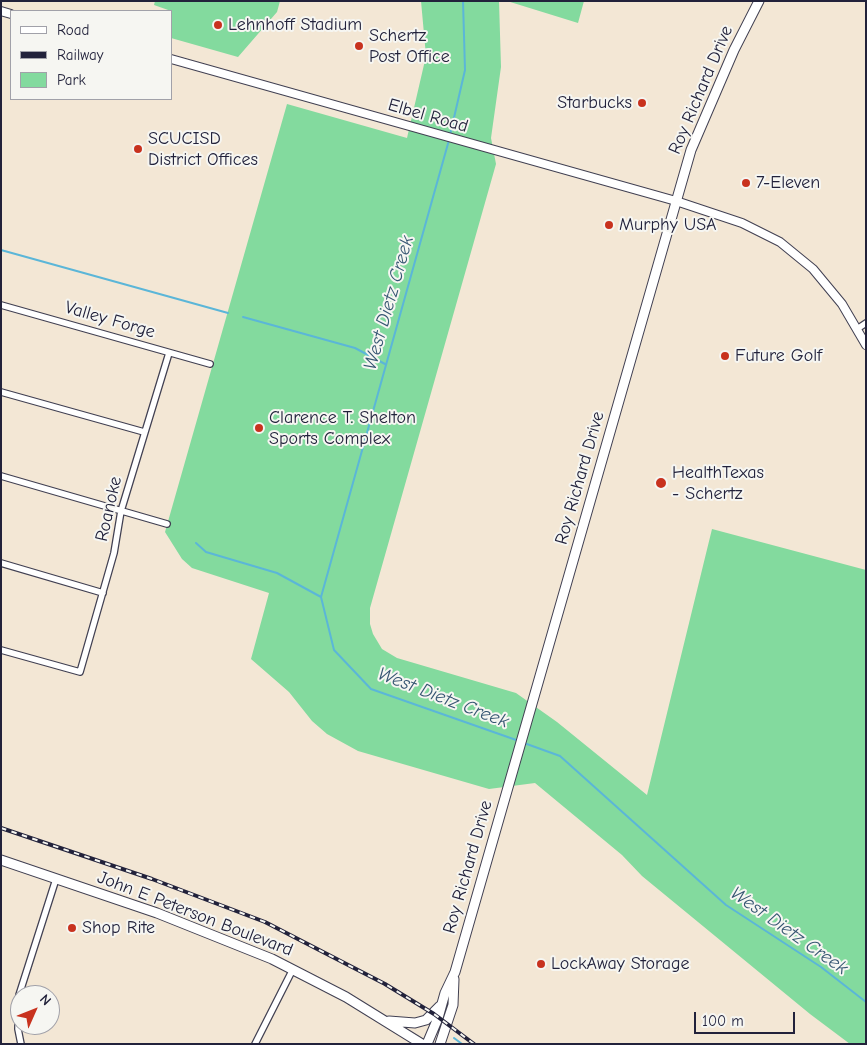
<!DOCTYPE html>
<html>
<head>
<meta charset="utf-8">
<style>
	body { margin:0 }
	#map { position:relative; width:867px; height:1045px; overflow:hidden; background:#f3e7d5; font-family:"Comic Neue",sans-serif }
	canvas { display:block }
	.frame { position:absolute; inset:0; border:2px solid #22223b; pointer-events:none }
	.legend { position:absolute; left:10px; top:10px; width:162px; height:90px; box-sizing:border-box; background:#f6f6f2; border:1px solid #a1a1a9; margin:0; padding:6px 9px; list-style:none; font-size:15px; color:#22223b }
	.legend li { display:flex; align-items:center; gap:10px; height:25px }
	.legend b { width:25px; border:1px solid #a1a1a9 }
	.north { position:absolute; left:10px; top:985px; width:50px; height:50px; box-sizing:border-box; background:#f6f6f2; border:1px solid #a1a1a9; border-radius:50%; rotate:46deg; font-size:14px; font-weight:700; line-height:20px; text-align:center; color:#22223b }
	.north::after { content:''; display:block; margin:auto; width:18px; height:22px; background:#c8321e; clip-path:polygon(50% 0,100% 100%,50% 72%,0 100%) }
	.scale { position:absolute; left:694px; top:1012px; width:101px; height:22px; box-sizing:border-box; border:2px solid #22223b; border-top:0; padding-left:6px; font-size:15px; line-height:18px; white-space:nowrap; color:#22223b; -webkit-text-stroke:4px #f6f6f2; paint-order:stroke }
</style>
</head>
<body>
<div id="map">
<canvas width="867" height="1045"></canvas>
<div class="frame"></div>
<ul class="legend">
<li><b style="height:6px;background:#fff"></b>Road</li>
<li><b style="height:6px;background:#22223b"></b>Railway</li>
<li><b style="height:14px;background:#83da9e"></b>Park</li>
</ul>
<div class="north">N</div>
<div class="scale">100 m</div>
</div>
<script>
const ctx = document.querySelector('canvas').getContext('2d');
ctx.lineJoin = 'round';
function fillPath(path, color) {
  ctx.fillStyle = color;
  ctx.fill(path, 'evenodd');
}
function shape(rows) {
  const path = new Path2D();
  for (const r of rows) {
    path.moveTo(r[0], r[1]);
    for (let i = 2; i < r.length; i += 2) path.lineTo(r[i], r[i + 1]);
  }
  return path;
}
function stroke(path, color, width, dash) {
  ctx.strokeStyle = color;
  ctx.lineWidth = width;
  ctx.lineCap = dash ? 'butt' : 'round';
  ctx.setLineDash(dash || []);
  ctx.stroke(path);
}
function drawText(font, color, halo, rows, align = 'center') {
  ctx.font = font + ' "Comic Neue",sans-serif';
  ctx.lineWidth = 4;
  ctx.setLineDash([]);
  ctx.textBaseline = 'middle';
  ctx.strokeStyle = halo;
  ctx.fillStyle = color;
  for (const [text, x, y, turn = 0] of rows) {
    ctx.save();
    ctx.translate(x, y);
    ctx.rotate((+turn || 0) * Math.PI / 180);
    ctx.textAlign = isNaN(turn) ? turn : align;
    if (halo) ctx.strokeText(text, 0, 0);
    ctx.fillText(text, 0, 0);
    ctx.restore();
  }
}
const green = shape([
	[155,1,280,1,277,12,238,57,171,38,171,11,154,5],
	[421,1,499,1,501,67,491,138,496,164,370,608,370,624,373,634,382,649,397,658,516,693,557,722,647,795,712,529,866,570,866,1044,850,1044,810,1014,642,876,622,855,535,783,489,789,358,751,327,734,312,721,289,692,251,659,269,593,192,568,182,559,165,532,287,104,407,138,426,56],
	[507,1,584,1,578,23]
]);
const stream = shape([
	[450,135,465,70,463,1],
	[449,140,321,597,334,650,371,689,519,741],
	[1,250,228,313],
	[243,317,355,348,385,364],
	[196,543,206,552,277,573,321,597],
	[524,743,560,756,726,905,821,967,866,1002],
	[454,1038,462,1044]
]);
const street = shape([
	[1,305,210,364],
	[857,329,866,323],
	[1,392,144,432],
	[1,476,167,524],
	[1,563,103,593],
	[1,650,80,672,114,553,121,511,169,353],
	[21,1044,18,1029,19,995,56,879],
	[255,1044,293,969]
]);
const secondary = shape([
	[1,11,11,14],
	[171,59,676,201,742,223,780,242,813,269,842,304,866,345]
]);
const primary = shape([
	[1,860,157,913,272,959,346,997,422,1044],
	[389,1021,415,1023,426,1020,440,1006],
	[427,1044,438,1018,445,993,455,972,691,150,734,50,759,1],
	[440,1044,453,1005,454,979]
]);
const rail = shape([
	[1,828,152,879,265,922,385,984,434,1014,474,1044]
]);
const markers = [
	[218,25,5,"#c8321e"],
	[359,46,5,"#c8321e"],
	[642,103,5,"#c8321e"],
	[138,149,5,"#c8321e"],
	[746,183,5,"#c8321e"],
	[609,225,5,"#c8321e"],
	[725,356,5,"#c8321e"],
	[259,428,5,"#c8321e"],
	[661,483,6,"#c8321e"],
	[72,928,5,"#c8321e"],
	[541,964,5,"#c8321e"]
];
const poiNames = [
	["Lehnhoff Stadium",228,25],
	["Schertz",369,36],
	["Post Office",369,57],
	["Starbucks",632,103,"right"],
	["SCUCISD",148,139],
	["District Offices",148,160],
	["7-Eleven",756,183],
	["Murphy USA",619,225],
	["Future Golf",735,356],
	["Clarence T. Shelton",269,418],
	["Sports Complex",269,439],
	["HealthTexas",672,473],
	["- Schertz",672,494],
	["Shop Rite",82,928],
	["LockAway Storage",551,964]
];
const streetNames = [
	["Roy Richard Drive",701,90,-67],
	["Elbel Road",428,116,16],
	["Valley Forge",110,320,16],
	["Roy Richard Drive",580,478,-74],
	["Roanoke",109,509,-77],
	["Roy Richard Drive",468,867,-74],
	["John E Peterson Boulevard",195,914,21]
];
const waterNames = [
	["West Dietz Creek",389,303,-74],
	["West Dietz Creek",443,698,21],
	["West Dietz Creek",789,931,35]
];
fillPath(green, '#83da9e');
stroke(stream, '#5bb6d8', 2);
stroke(street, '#414052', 8);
stroke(secondary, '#414052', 10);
stroke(primary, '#414052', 11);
stroke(street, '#fff', 5.5);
stroke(secondary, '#fff', 8);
stroke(primary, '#fff', 9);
stroke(rail, '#22223b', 4);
stroke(rail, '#f6f6f2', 2, [5.5]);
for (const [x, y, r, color] of markers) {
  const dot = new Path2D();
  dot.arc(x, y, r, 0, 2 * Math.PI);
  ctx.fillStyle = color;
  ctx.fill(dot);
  stroke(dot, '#f6f6f2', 2);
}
drawText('18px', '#22223b', '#f6f6f2', poiNames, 'left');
drawText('18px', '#22223b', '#f6f6f2', streetNames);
drawText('italic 19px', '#365672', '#f6f6f2', waterNames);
</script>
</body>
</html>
